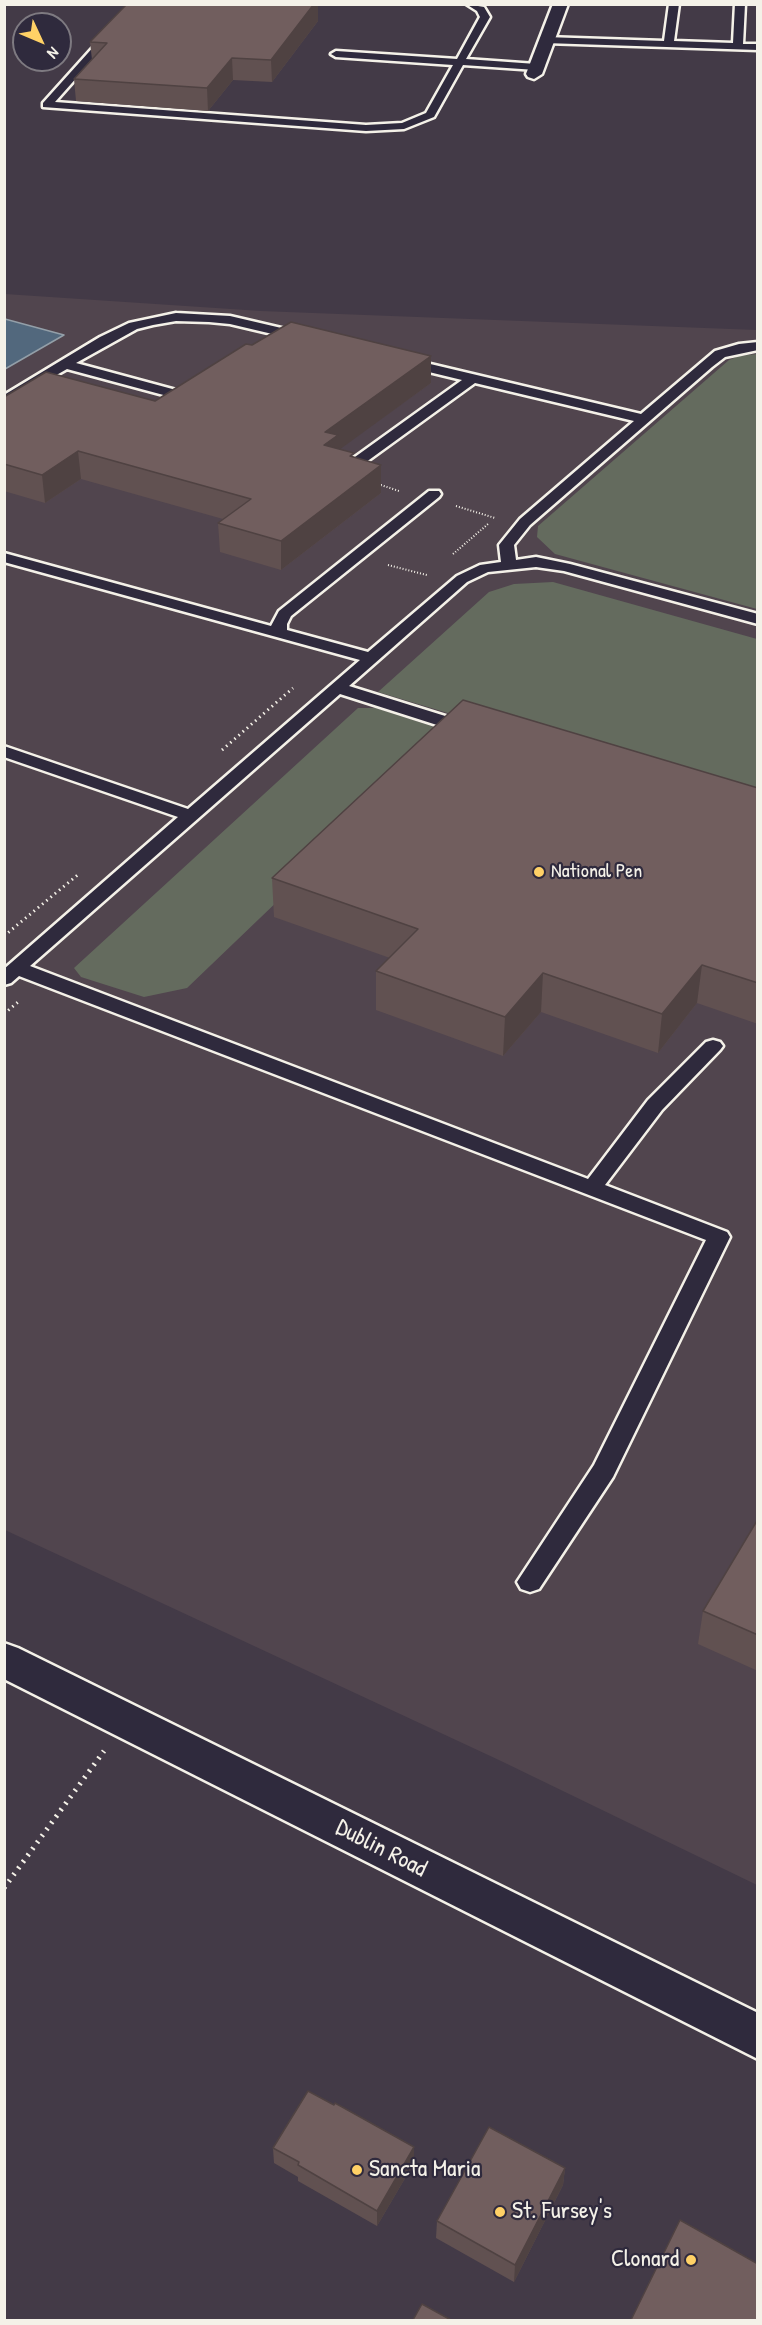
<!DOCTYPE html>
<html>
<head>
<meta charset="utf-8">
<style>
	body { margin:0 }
	#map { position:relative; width:762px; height:2325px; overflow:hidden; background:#433a47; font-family:"Patrick Hand",sans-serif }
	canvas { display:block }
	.frame { position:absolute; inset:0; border:6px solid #f4f1e8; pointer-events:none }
	.north { position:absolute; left:12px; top:12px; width:60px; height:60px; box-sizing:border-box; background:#2f2a3d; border:2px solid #7e7a81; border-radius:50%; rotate:134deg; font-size:16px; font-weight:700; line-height:24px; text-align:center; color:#f4f1e8 }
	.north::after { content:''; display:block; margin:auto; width:21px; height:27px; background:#ffd166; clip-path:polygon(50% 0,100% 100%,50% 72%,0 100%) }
</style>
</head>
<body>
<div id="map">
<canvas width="762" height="2325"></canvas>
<div class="frame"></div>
<div class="north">N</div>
</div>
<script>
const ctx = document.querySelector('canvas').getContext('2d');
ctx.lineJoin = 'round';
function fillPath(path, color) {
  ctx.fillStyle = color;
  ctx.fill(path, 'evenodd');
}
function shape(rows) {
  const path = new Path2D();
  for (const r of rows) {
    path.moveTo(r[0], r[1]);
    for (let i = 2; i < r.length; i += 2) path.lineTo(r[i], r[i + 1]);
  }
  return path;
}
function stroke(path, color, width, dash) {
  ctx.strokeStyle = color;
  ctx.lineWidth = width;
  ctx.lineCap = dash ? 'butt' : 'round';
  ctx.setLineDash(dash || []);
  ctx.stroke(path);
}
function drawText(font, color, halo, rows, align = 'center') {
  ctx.font = font + ' "Patrick Hand",sans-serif';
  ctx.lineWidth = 4.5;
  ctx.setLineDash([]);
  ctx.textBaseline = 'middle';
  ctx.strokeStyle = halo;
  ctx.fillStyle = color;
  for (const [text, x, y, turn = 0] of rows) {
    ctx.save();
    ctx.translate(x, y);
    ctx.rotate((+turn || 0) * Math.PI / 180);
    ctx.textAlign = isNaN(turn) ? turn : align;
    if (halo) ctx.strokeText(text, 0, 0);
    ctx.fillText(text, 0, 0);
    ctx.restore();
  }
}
const built = shape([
	[5,294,261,311,757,330,757,1885,501,1761,5,1530]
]);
const green = shape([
	[757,354,757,609,555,554,537,537,538,526,729,360,739,356],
	[553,582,757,639,757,799,720,795,378,692,489,592,514,584],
	[358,708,376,708,453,733,187,988,144,997,81,977,74,968]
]);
const water = shape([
	[4,319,5,319,64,335,5,369,4,319]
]);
const pathFar2 = shape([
	[378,484,399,491],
	[456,506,495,518],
	[453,554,488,524],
	[388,565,427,575]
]);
const pathFar1 = shape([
	[222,750,293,688],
	[4,936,80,873],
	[4,1014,18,1002]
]);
const path = shape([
	[4,1888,104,1751]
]);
const lane = shape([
	[132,4,142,4,55,102,366,125,402,123,426,113,453,65,336,57,331,54,336,51,457,59,480,17,477,11,466,4,484,7,490,17,466,59,536,64,541,67,536,70,463,65,434,117,404,129,366,131,43,107,43,103,132,4],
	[669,4,679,4,674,41,733,43,735,4,745,4,743,44,758,44,758,50,545,43,540,40,545,37,664,41,669,4],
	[176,313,230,316,307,334,308,337,302,341,230,324,209,322,176,321,153,325,137,329,76,363,176,390,178,393,176,396,171,397,67,369,4,405,4,395,100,337,129,323,176,313],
	[758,342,758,350,725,357,712,367,530,525,514,545,516,560,536,557,570,564,758,614,758,624,564,571,536,567,488,572,467,582,349,686,474,725,476,729,474,733,462,733,340,694,30,966,588,1179,648,1100,706,1042,713,1040,720,1042,723,1046,720,1050,662,1110,605,1185,727,1232,730,1237,613,1477,539,1589,530,1592,521,1589,517,1582,594,1465,706,1240,19,976,11,983,4,985,4,969,178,817,4,757,4,746,188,809,360,660,4,562,4,553,271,626,279,611,429,491,439,491,441,494,439,497,291,616,287,624,287,630,368,652,457,576,480,565,501,562,499,545,520,519,634,421,475,383,351,473,341,473,339,470,341,467,462,380,400,365,398,362,400,359,405,358,641,414,715,351,739,344,758,342]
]);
const street = shape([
	[553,4,568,4,542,74,534,79,528,77,526,74,553,4]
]);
const secondary = shape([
	[4,1643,18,1648,758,2013,758,2059,4,1679,4,1643]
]);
const wall = shape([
	[127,4,318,4,318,21,272,82,233,80,208,111,76,101,74,79,92,60,90,42],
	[252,345,431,356,431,383,339,449,354,457,381,493,281,570,220,552,218,523,223,519,81,479,45,503,4,491,4,397,155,401],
	[758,788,758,1024,697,1003,658,1053,541,1012,503,1056,376,1010,376,971,390,958,274,917,272,878],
	[758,1519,758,1671,698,1644,703,1611],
	[334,2105,414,2163,377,2226,298,2181,298,2177,274,2163,273,2148],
	[565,2168,563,2185,514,2282,436,2238,437,2221]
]);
const shadedWall = shape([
	[314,4,318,4,318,21,272,82,271,60],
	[232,58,233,80,208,111,207,88],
	[431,356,431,383,339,450,325,473,325,432],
	[78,451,81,479,45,503,42,475],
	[381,465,381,493,281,570,281,541],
	[702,965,697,1003,658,1053,662,1014],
	[543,973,541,1012,503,1056,505,1017],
	[414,2147,414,2163,377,2226,377,2211],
	[565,2168,563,2185,514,2282,515,2265]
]);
const building = shape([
	[127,4,314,4,271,60,232,58,207,88,74,79,107,43,90,42,127,4],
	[291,322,431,356,325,432,338,435,324,445,354,453,350,456,381,465,281,541,218,523,251,499,78,451,42,475,4,464,4,397,46,372,155,401,246,344,252,345,291,322],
	[463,700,758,788,758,983,702,965,662,1014,543,973,505,1017,376,971,418,929,272,878,463,700],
	[758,1519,758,1635,703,1611,758,1519],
	[308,2091,334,2105,335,2103,414,2147,377,2211,298,2165,299,2162,273,2148,308,2091],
	[489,2127,565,2168,515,2265,437,2221,489,2127],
	[680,2220,758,2264,758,2320,631,2320,680,2220],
	[422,2304,451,2320,413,2320,422,2304]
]);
const markers = [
	[539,872,6,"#ffd166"],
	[357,2170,6,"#ffd166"],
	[500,2212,6,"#ffd166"],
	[691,2260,6,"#ffd166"]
];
const poiNames = [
	["National Pen",551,872]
];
const nearStreetnames = [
	["Dublin Road",381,1849,27]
];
const nearPoinames = [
	["Sancta Maria",369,2170],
	["St. Fursey's",512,2212],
	["Clonard",679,2260,"right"]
];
fillPath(built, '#51454e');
fillPath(green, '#646b5e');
fillPath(water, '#52687d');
stroke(water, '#939fa8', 1.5);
stroke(lane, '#f4f1e8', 5);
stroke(street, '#f4f1e8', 5);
stroke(secondary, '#f4f1e8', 5);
stroke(pathFar2, '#f4f1e8', 2, [1, 2]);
stroke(pathFar1, '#f4f1e8', 3, [1.5, 4]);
stroke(path, '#f4f1e8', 5, [2, 6]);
fillPath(lane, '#2f2a3d');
fillPath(street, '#2f2a3d');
fillPath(secondary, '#2f2a3d');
fillPath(wall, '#615151');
fillPath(shadedWall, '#4f4242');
fillPath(building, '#715e5e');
stroke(building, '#4f4242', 1.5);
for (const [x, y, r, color] of markers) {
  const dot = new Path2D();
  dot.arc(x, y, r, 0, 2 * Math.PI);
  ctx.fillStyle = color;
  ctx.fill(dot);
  stroke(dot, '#2f2a3d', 2);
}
drawText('20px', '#f4f1e8', '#2f2a3d', poiNames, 'left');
drawText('24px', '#f4f1e8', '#2f2a3d', nearStreetnames);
drawText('24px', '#f4f1e8', '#2f2a3d', nearPoinames, 'left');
</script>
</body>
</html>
